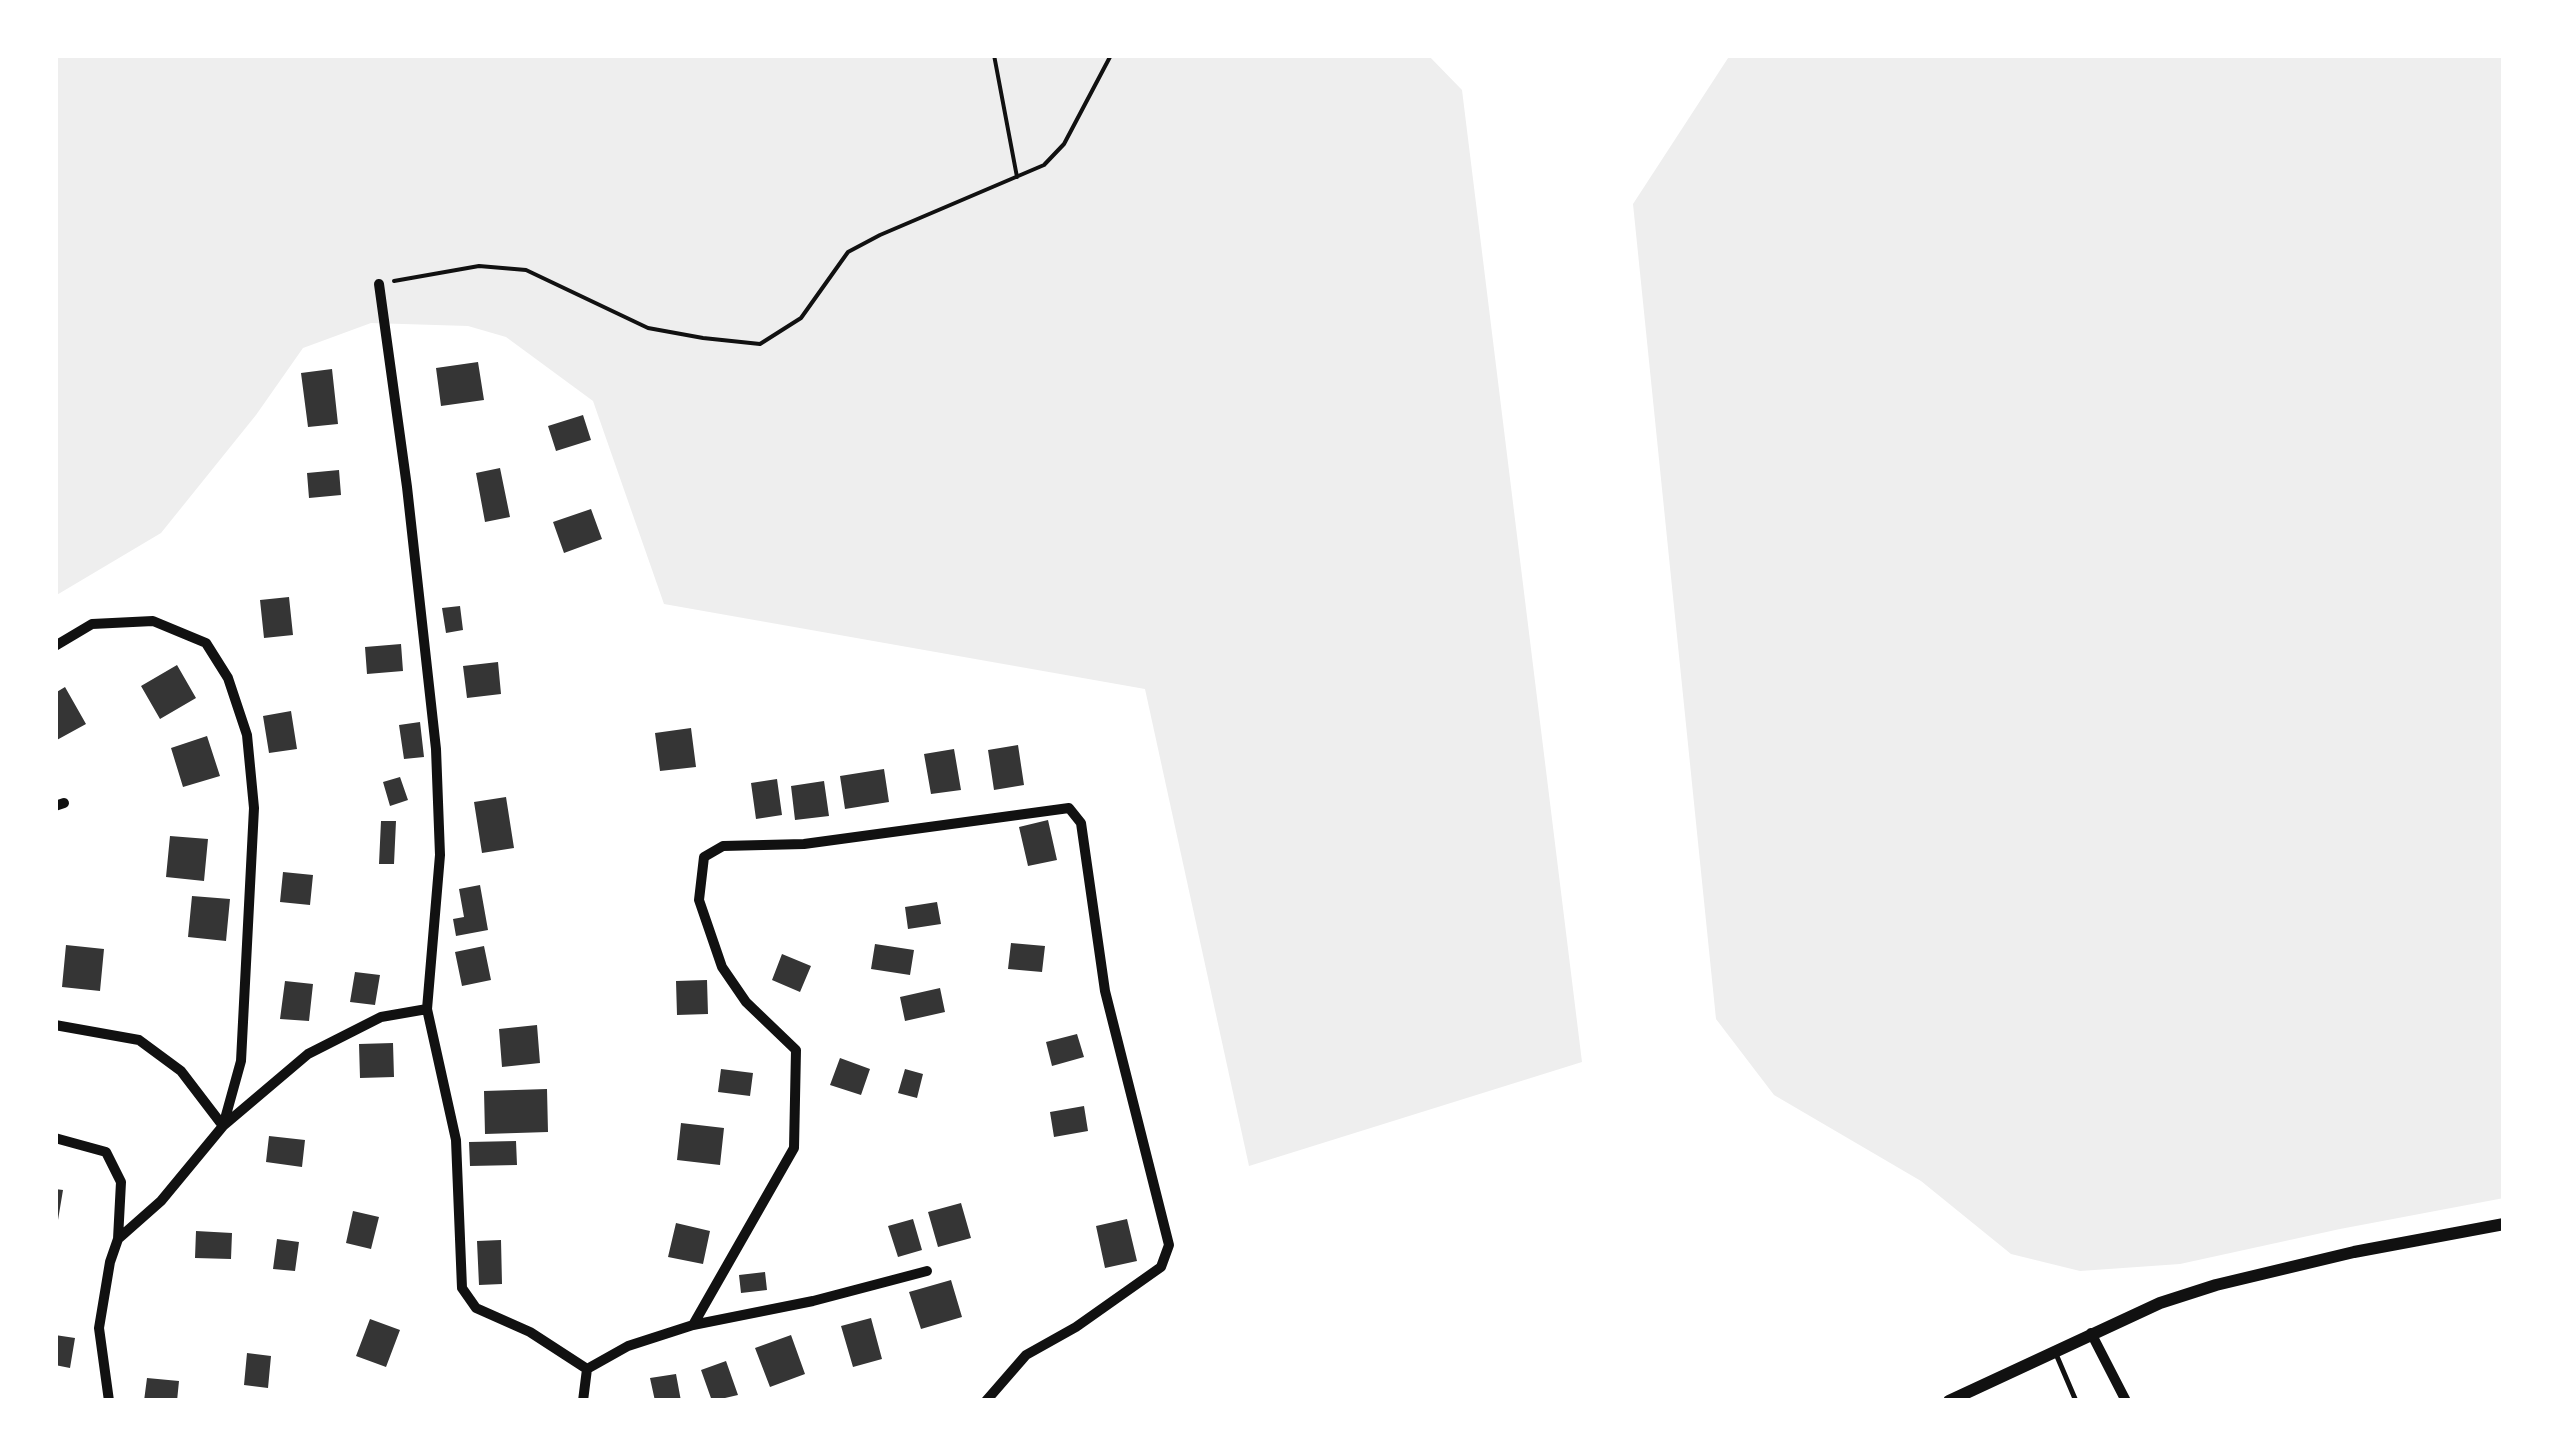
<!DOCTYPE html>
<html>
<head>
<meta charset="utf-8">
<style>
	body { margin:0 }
	#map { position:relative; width:2559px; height:1456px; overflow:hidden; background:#fff; font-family:Manrope,sans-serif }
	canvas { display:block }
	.frame { position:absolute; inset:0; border:58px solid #fff; pointer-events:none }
</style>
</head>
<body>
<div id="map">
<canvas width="2559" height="1456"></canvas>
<div class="frame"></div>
</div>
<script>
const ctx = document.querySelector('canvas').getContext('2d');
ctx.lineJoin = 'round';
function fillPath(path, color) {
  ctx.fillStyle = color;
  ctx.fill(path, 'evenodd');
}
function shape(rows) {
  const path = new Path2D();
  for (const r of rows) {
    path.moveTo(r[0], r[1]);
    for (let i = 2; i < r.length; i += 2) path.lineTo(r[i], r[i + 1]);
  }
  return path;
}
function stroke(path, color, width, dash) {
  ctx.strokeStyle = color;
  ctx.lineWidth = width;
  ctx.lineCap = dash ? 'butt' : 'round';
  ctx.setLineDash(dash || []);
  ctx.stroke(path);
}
const green = shape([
	[55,55,1428,55,1462,90,1582,1062,1249,1166,1145,689,664,604,593,401,506,337,468,326,371,323,303,348,256,415,161,533,55,596],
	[1730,55,2504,55,2504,1198,2340,1229,2180,1264,2080,1271,2011,1254,1921,1181,1774,1095,1716,1019,1633,204]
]);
const building = shape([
	[478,362,484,400,441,406,436,368],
	[332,369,338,424,308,427,301,373],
	[583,415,591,440,556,451,548,426],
	[500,468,510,517,485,522,476,473],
	[339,470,341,495,309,498,307,473],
	[591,509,602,539,564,553,553,522],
	[289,597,293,635,264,638,260,600],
	[460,606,463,630,446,633,442,608],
	[401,644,403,671,367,674,365,647],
	[498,662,501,694,467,698,463,666],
	[177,665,196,698,160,719,141,686],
	[65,687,86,724,55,741,55,693],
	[291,711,297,749,269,753,263,716],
	[420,722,424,757,404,759,399,725],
	[691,728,696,767,660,771,655,733],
	[207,736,220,776,183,787,171,748],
	[1018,745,1024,785,994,790,988,750],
	[954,749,961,790,931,794,924,754],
	[884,769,889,802,845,809,840,776],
	[400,777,408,800,390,806,383,782],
	[777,779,782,815,756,819,751,783],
	[824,781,829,816,795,820,791,786],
	[506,797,514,848,482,853,474,802],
	[1048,820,1057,860,1028,866,1019,827],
	[381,821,396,821,394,864,379,864],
	[170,836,208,839,204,881,166,877],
	[283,872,313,875,310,905,280,902],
	[480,885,488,930,456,936,453,919,464,917,459,889],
	[192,896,230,899,226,941,188,937],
	[937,902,941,924,908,929,905,907],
	[1011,943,1045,946,1042,972,1008,969],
	[875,944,914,950,910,975,871,969],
	[66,945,104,949,100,991,62,987],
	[484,946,491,980,462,986,455,952],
	[782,954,811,966,800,992,772,980],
	[355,972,380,975,375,1005,350,1002],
	[707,980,708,1014,677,1015,676,981],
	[285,981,313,984,309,1021,280,1019],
	[940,988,945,1012,905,1021,900,997],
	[537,1025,540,1063,502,1067,499,1029],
	[1077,1034,1084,1057,1052,1066,1046,1042],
	[393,1043,394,1077,360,1078,359,1044],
	[840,1058,870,1069,861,1095,830,1085],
	[721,1069,753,1073,750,1096,718,1092],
	[905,1069,923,1074,917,1098,898,1093],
	[547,1089,548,1132,485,1134,484,1091],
	[1084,1106,1088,1131,1054,1137,1050,1112],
	[681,1123,724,1128,720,1165,677,1160],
	[269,1136,305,1140,302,1167,266,1162],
	[516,1141,517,1165,470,1166,469,1142],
	[55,1189,63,1190,57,1226,55,1226],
	[961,1203,971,1238,938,1247,928,1212],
	[353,1211,379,1217,371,1249,346,1243],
	[913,1219,922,1250,898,1257,888,1226],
	[1127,1219,1137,1261,1105,1268,1096,1226],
	[676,1223,710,1231,703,1264,668,1257],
	[196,1231,232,1233,231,1259,195,1258],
	[277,1239,299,1242,295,1271,273,1269],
	[501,1240,502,1284,479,1285,477,1241],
	[765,1272,767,1290,741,1293,739,1275],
	[951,1280,962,1317,921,1329,909,1292],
	[871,1318,882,1359,853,1367,841,1326],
	[370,1319,400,1330,386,1367,356,1356],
	[55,1335,75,1338,70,1368,55,1365],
	[791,1335,805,1374,770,1387,755,1348],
	[247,1353,271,1356,268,1388,244,1385],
	[726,1361,738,1395,712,1401,701,1370],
	[676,1374,681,1401,655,1401,650,1378],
	[147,1378,179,1381,177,1401,144,1401]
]);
const path = shape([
	[994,55,1017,177],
	[394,281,479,266,526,270,648,328,703,338,760,344,801,318,848,252,880,235,1044,165,1064,144,1111,55]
]);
const service = shape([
	[2056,1354,2076,1401]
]);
const minor = shape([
	[379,284,407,487,436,749,440,855,427,1009,456,1140,462,1288,476,1308,530,1332,587,1369],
	[55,646,92,624,153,621,206,643,228,678,247,735,254,808,241,1061,223,1126,161,1201,118,1239],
	[55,806,64,803],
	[55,1025,139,1040,181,1071,223,1126,308,1054,381,1017,427,1009],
	[55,1138,106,1152,121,1182,118,1239,110,1262,99,1328,109,1401],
	[693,1325,794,1148,796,1050,746,1002,722,967,699,900,704,857,723,846,804,844,1069,808,1081,823,1105,991,1169,1245,1161,1267,1076,1327,1026,1355,986,1401],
	[2091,1333,2126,1401],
	[587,1369,628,1346,693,1325,813,1301,927,1271],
	[583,1401,587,1369]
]);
const tertiary = shape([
	[1949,1401,2160,1303,2216,1285,2354,1252,2504,1224]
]);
fillPath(green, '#eee');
fillPath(building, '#353535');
stroke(path, '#111', 4);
stroke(service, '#111', 5);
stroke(minor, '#111', 10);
stroke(tertiary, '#111', 12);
</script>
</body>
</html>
